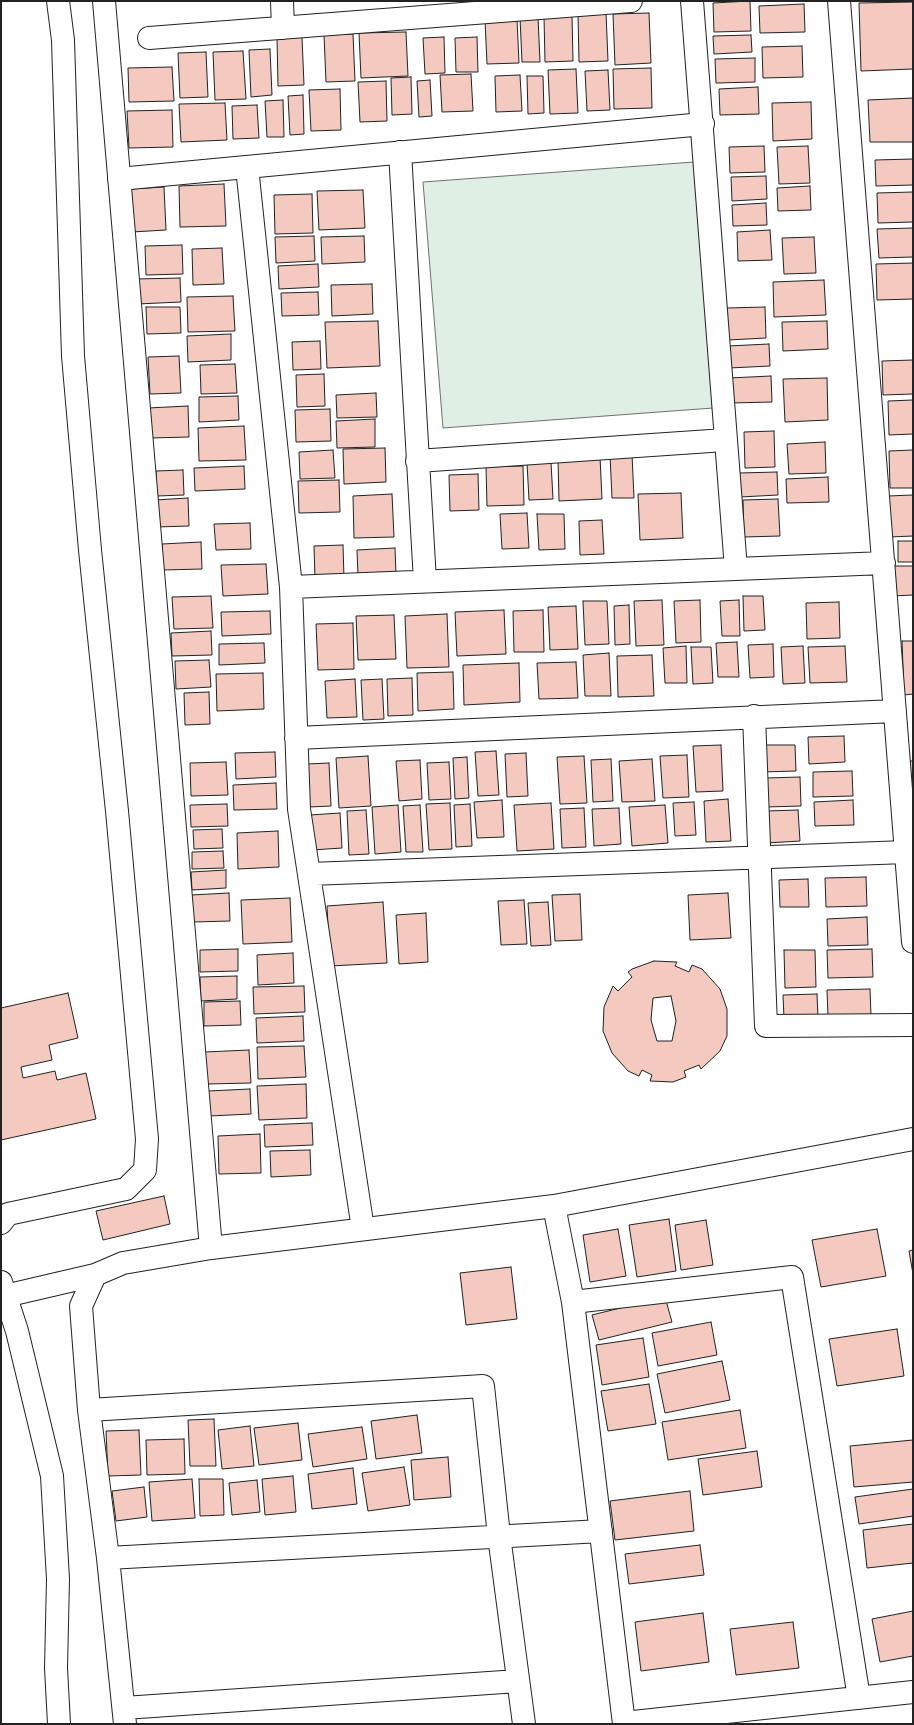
<!DOCTYPE html>
<html>
<head>
<meta charset="utf-8">
<style>
	body { margin:0 }
	#map { position:relative; width:914px; height:1725px; overflow:hidden; background:#fff; font-family:Merriweather,serif }
	canvas { display:block }
	.frame { position:absolute; inset:0; border:2px solid #222; pointer-events:none }
</style>
</head>
<body>
<div id="map">
<canvas width="914" height="1725"></canvas>
<div class="frame"></div>
</div>
<script>
const ctx = document.querySelector('canvas').getContext('2d');
ctx.lineJoin = 'round';
function fillPath(path, color) {
  ctx.fillStyle = color;
  ctx.fill(path, 'evenodd');
}
function shape(rows) {
  const path = new Path2D();
  for (const r of rows) {
    path.moveTo(r[0], r[1]);
    for (let i = 2; i < r.length; i += 2) path.lineTo(r[i], r[i + 1]);
  }
  return path;
}
function stroke(path, color, width, dash) {
  ctx.strokeStyle = color;
  ctx.lineWidth = width;
  ctx.lineCap = dash ? 'butt' : 'round';
  ctx.setLineDash(dash || []);
  ctx.stroke(path);
}
const green = shape([
	[694,162,713,408,443,428,423,182,694,162]
]);
const building = shape([
	[750,1,751,31,714,32,713,3,750,1],
	[913,2,913,69,861,71,859,3,913,2],
	[804,4,805,32,760,33,759,6,804,4],
	[606,12,608,61,579,62,578,13,606,12],
	[649,13,651,63,615,65,613,14,649,13],
	[572,16,573,61,545,62,544,17,572,16],
	[538,17,540,62,522,62,520,18,538,17],
	[517,19,519,63,487,64,485,20,517,19],
	[406,32,408,76,361,78,359,33,406,32],
	[353,34,355,81,326,82,324,35,353,34],
	[751,35,752,52,714,54,713,36,751,35],
	[302,37,304,85,278,86,277,38,302,37],
	[444,37,445,73,425,74,423,38,444,37],
	[477,37,478,72,456,72,455,38,477,37],
	[802,46,803,77,763,78,762,47,802,46],
	[270,49,272,95,251,97,249,50,270,49],
	[243,51,246,99,215,100,213,52,243,51],
	[206,52,208,97,180,98,178,53,206,52],
	[755,58,755,82,716,83,715,59,755,58],
	[172,67,174,101,129,102,128,68,172,67],
	[651,68,652,108,614,109,613,69,651,68],
	[576,69,578,113,550,114,548,70,576,69],
	[608,70,610,110,587,111,585,71,608,70],
	[471,74,473,111,442,112,440,75,471,74],
	[520,75,522,111,496,112,495,76,520,75],
	[527,76,543,76,544,113,528,114,527,76],
	[411,77,412,114,392,115,391,78,411,77],
	[430,80,432,116,419,117,417,81,430,80],
	[386,81,387,121,360,122,358,82,386,81],
	[758,87,759,114,720,115,719,89,758,87],
	[340,89,341,130,311,131,309,90,340,89],
	[303,95,304,134,290,135,288,96,303,95],
	[913,98,913,142,870,142,868,100,913,98],
	[283,100,284,137,267,137,265,101,283,100],
	[811,102,812,139,773,141,772,103,811,102],
	[225,103,227,140,181,142,179,104,225,103],
	[257,105,259,138,233,139,232,106,257,105],
	[172,110,173,147,129,148,127,111,172,110],
	[764,146,765,172,730,173,729,147,764,146],
	[808,146,810,183,779,184,777,147,808,146],
	[913,159,913,185,876,186,875,160,913,159],
	[766,176,767,199,732,201,731,177,766,176],
	[224,184,226,226,180,227,179,186,224,184],
	[810,186,811,210,778,211,777,188,810,186],
	[164,187,166,230,132,232,131,189,164,187],
	[363,190,365,228,319,230,317,191,363,190],
	[913,192,913,222,878,223,877,193,913,192],
	[312,194,313,233,275,234,274,195,312,194],
	[766,203,767,225,733,226,732,205,766,203],
	[913,228,913,257,879,258,877,229,913,228],
	[770,230,772,260,738,261,737,232,770,230],
	[314,236,315,261,276,263,275,237,314,236],
	[364,236,365,262,322,264,321,237,364,236],
	[814,237,816,273,784,274,782,238,814,237],
	[182,245,183,274,146,275,145,246,182,245],
	[222,248,224,284,193,285,192,249,222,248],
	[913,263,913,299,877,300,876,264,913,263],
	[318,264,319,287,279,289,278,266,318,264],
	[180,278,181,302,137,304,136,279,180,278],
	[824,280,826,315,774,317,773,282,824,280],
	[372,284,373,314,332,316,331,285,372,284],
	[318,292,319,315,282,316,281,293,318,292],
	[233,296,235,331,188,332,187,297,233,296],
	[146,307,180,307,181,333,147,334,146,307],
	[765,307,766,338,728,340,726,308,765,307],
	[378,321,380,366,327,368,325,322,378,321],
	[827,321,828,349,783,351,782,322,827,321],
	[231,334,231,360,188,362,187,336,231,334],
	[320,341,321,369,293,370,292,342,320,341],
	[769,344,770,366,729,368,728,346,769,344],
	[179,356,181,393,150,394,148,357,179,356],
	[913,360,913,394,883,395,882,361,913,360],
	[235,364,237,393,201,394,200,365,235,364],
	[324,374,325,406,297,407,296,375,324,374],
	[771,376,772,402,730,403,729,378,771,376],
	[827,378,828,420,785,422,783,379,827,378],
	[376,393,377,417,337,418,336,395,376,393],
	[238,396,239,420,199,422,199,397,238,396],
	[913,400,913,434,889,435,888,401,913,400],
	[188,406,189,437,150,438,148,408,188,406],
	[330,409,331,441,296,442,295,410,330,409],
	[375,419,375,447,337,448,336,421,375,419],
	[244,426,246,460,199,461,198,428,244,426],
	[774,431,775,467,745,468,744,432,774,431],
	[825,442,826,473,789,474,787,444,825,442],
	[385,448,386,482,344,484,343,449,385,448],
	[333,450,335,478,300,479,299,452,333,450],
	[913,450,913,488,890,488,889,451,913,450],
	[632,454,634,498,612,498,610,455,632,454],
	[600,457,602,499,559,501,558,459,600,457],
	[551,462,553,499,529,500,527,463,551,462],
	[244,466,245,489,195,491,194,468,244,466],
	[523,466,524,505,487,506,486,467,523,466],
	[183,470,184,495,157,496,156,471,183,470],
	[777,472,778,495,740,497,739,473,777,472],
	[478,474,479,510,450,511,449,475,478,474],
	[828,477,829,502,787,503,786,479,828,477],
	[339,480,340,512,299,513,298,481,339,480],
	[681,493,683,538,640,540,638,494,681,493],
	[392,494,394,537,354,538,353,496,392,494],
	[913,495,913,536,889,537,888,496,913,495],
	[188,498,189,526,156,527,155,500,188,498],
	[778,499,780,536,744,537,743,500,778,499],
	[527,513,529,548,502,549,500,514,527,513],
	[537,514,564,514,565,549,539,550,537,514],
	[602,520,604,554,580,555,579,521,602,520],
	[250,523,251,549,216,550,214,524,250,523],
	[898,541,913,541,913,562,898,562,898,541],
	[201,542,202,569,163,570,162,544,201,542],
	[343,545,344,578,315,579,314,546,343,545],
	[395,548,396,574,358,576,357,550,395,548],
	[266,564,268,594,223,596,221,565,266,564],
	[893,566,913,566,913,595,893,596,893,566],
	[211,596,213,628,174,629,172,597,211,596],
	[743,596,763,596,765,630,744,631,743,596],
	[662,600,664,645,636,646,634,601,662,600],
	[700,600,701,642,676,643,674,601,700,600],
	[739,600,740,636,722,636,720,601,739,600],
	[583,601,607,601,609,644,585,645,583,601],
	[839,602,840,638,807,639,806,603,839,602],
	[629,605,630,644,615,645,614,606,629,605],
	[576,606,578,649,550,650,548,607,576,606],
	[504,610,506,654,457,656,455,612,504,610],
	[543,610,544,652,514,652,513,611,543,610],
	[270,611,271,634,222,636,221,612,270,611],
	[447,614,449,667,407,668,405,616,447,614],
	[394,615,396,659,358,660,356,616,394,615],
	[353,623,354,669,318,670,316,624,353,623],
	[211,631,212,655,172,656,171,633,211,631],
	[902,641,913,641,913,694,904,695,902,641],
	[737,642,739,677,718,677,716,643,737,642],
	[264,643,265,663,219,665,219,644,264,643],
	[773,644,774,677,750,678,748,645,773,644],
	[686,646,687,683,665,683,663,648,686,646],
	[803,646,805,683,783,684,781,647,803,646],
	[845,646,847,682,810,683,808,647,845,646],
	[691,647,711,647,713,683,693,684,691,647],
	[609,653,611,696,585,696,583,655,609,653],
	[652,655,654,696,618,697,617,656,652,655],
	[209,660,211,687,176,689,175,661,209,660],
	[576,662,578,698,539,699,537,663,576,662],
	[519,663,520,702,464,705,463,665,519,663],
	[453,672,454,709,418,711,417,673,453,672],
	[263,673,264,709,217,711,216,674,263,673],
	[412,678,413,715,388,716,387,679,412,678],
	[355,679,357,717,327,718,325,681,355,679],
	[382,679,384,719,363,720,361,680,382,679],
	[209,692,210,724,185,725,184,693,209,692],
	[844,736,845,762,809,764,808,737,844,736],
	[721,745,723,791,696,792,693,746,721,745],
	[760,745,795,745,796,771,761,772,760,745],
	[496,751,499,795,478,796,475,752,496,751],
	[275,752,276,777,236,779,235,753,275,752],
	[526,753,528,796,507,797,505,754,526,753],
	[687,755,689,797,663,798,660,756,687,755],
	[368,756,371,806,339,808,336,758,368,756],
	[584,756,587,803,560,804,557,757,584,756],
	[467,757,469,798,455,799,453,758,467,757],
	[611,759,613,801,593,802,591,760,611,759],
	[652,759,655,801,622,802,619,761,652,759],
	[420,760,422,799,399,801,396,761,420,760],
	[910,761,913,761,913,791,911,792,910,761],
	[226,762,228,795,191,796,190,763,226,762],
	[449,762,451,799,429,800,427,763,449,762],
	[329,763,331,806,309,807,307,764,329,763],
	[852,771,853,796,813,797,813,772,852,771],
	[800,777,801,806,766,807,766,778,800,777],
	[276,783,277,809,234,810,233,785,276,783],
	[728,799,731,841,706,842,704,801,728,799],
	[502,800,504,837,477,838,474,802,502,800],
	[853,800,854,825,815,826,814,802,853,800],
	[694,802,696,835,675,836,673,803,694,802],
	[450,803,452,849,429,850,426,804,450,803],
	[551,803,554,849,517,851,514,805,551,803],
	[227,804,228,826,191,827,190,805,227,804],
	[470,804,472,846,456,847,454,805,470,804],
	[398,805,401,852,375,854,372,807,398,805],
	[420,805,423,852,406,852,403,806,420,805],
	[665,805,668,843,632,846,629,807,665,805],
	[584,808,586,847,562,848,560,809,584,808],
	[619,808,621,844,594,846,592,809,619,808],
	[366,810,369,854,349,855,347,811,366,810],
	[798,810,800,841,767,843,766,811,798,810],
	[340,813,342,848,312,850,310,815,340,813],
	[222,829,223,848,194,849,193,830,222,829],
	[278,831,279,867,238,869,237,833,278,831],
	[223,851,224,868,192,869,192,852,223,851],
	[226,870,226,888,192,890,191,872,226,870],
	[866,877,867,906,826,907,825,878,866,877],
	[808,879,809,907,780,907,779,880,808,879],
	[229,893,230,921,193,922,191,895,229,893],
	[728,893,731,938,690,940,688,895,728,893],
	[580,894,582,940,555,941,552,895,580,894],
	[290,898,292,942,243,944,241,900,290,898],
	[524,900,527,944,501,945,498,901,524,900],
	[383,902,387,963,330,966,327,906,383,902],
	[548,902,551,945,531,946,528,903,548,902],
	[426,913,428,962,399,964,396,915,426,913],
	[867,917,868,945,828,946,827,919,867,917],
	[238,949,238,971,200,972,200,950,238,949],
	[872,949,873,977,828,978,827,950,872,949],
	[784,950,815,950,816,987,785,988,784,950],
	[293,953,294,983,258,985,257,955,293,953],
	[654,961,677,962,675,966,689,972,692,965,702,969,720,989,727,1009,727,1036,720,1051,701,1069,699,1065,684,1071,686,1077,673,1082,650,1081,652,1075,642,1070,639,1076,628,1071,612,1053,603,1031,604,1007,613,986,618,991,632,977,628,972,632,969,654,961],
	[671,996,676,1021,672,1041,657,1041,651,1020,653,998,671,996],
	[237,976,237,999,201,1001,200,977,237,976],
	[304,986,305,1012,254,1014,253,987,304,986],
	[870,989,871,1016,828,1017,827,990,870,989],
	[68,993,78,1038,49,1045,52,1060,21,1067,23,1078,55,1071,57,1080,86,1073,96,1119,1,1140,1,1008,68,993],
	[817,994,818,1017,784,1018,783,995,817,994],
	[240,1001,241,1025,204,1026,204,1002,240,1001],
	[303,1016,304,1041,257,1043,256,1018,303,1016],
	[304,1046,306,1077,258,1079,257,1047,304,1046],
	[249,1050,251,1083,207,1084,205,1052,249,1050],
	[306,1084,307,1118,259,1120,257,1086,306,1084],
	[250,1089,251,1114,209,1116,208,1091,250,1089],
	[312,1123,313,1145,265,1147,264,1125,312,1123],
	[260,1134,261,1173,219,1174,218,1136,260,1134],
	[310,1150,311,1175,271,1177,270,1151,310,1150],
	[164,1196,170,1224,103,1240,96,1211,164,1196],
	[669,1219,676,1271,637,1277,629,1225,669,1219],
	[706,1220,713,1265,681,1270,675,1225,706,1220],
	[618,1229,626,1276,590,1282,583,1235,618,1229],
	[877,1229,886,1276,821,1287,812,1240,877,1229],
	[913,1250,913,1274,909,1251,913,1250],
	[511,1267,517,1319,466,1325,460,1273,511,1267],
	[665,1297,672,1322,599,1340,592,1315,665,1297],
	[711,1322,717,1355,658,1366,652,1333,711,1322],
	[897,1329,904,1376,837,1386,829,1339,897,1329],
	[643,1338,649,1377,602,1385,596,1345,643,1338],
	[722,1361,730,1400,665,1413,657,1374,722,1361],
	[649,1384,656,1424,608,1431,601,1391,649,1384],
	[740,1410,746,1448,668,1460,662,1422,740,1410],
	[417,1415,422,1453,376,1459,371,1421,417,1415],
	[214,1419,216,1466,190,1466,188,1420,214,1419],
	[298,1423,302,1460,259,1465,254,1428,298,1423],
	[250,1426,254,1466,222,1469,218,1430,250,1426],
	[362,1427,367,1459,313,1467,308,1434,362,1427],
	[139,1430,141,1475,108,1476,106,1431,139,1430],
	[184,1439,185,1474,147,1475,146,1440,184,1439],
	[913,1440,913,1482,854,1487,850,1446,913,1440],
	[757,1451,762,1487,703,1495,698,1459,757,1451],
	[448,1457,451,1497,414,1500,411,1460,448,1457],
	[404,1467,410,1505,368,1511,362,1473,404,1467],
	[353,1468,357,1504,312,1509,308,1474,353,1468],
	[293,1476,296,1512,265,1515,262,1479,293,1476],
	[192,1479,195,1518,152,1521,149,1482,192,1479],
	[199,1479,223,1479,224,1515,200,1516,199,1479],
	[257,1480,260,1512,232,1515,229,1483,257,1480],
	[144,1487,147,1517,116,1521,112,1491,144,1487],
	[913,1489,913,1516,859,1524,855,1497,913,1489],
	[690,1491,694,1531,615,1540,610,1501,690,1491],
	[913,1524,913,1563,867,1568,863,1530,913,1524],
	[700,1545,704,1575,629,1584,625,1554,700,1545],
	[913,1611,913,1656,880,1662,872,1619,913,1611],
	[703,1613,709,1662,641,1671,635,1622,703,1613],
	[793,1622,799,1668,736,1675,730,1629,793,1622]
]);
const minor = shape([
	[104,1,211,1248],
	[282,1,283,28],
	[692,1,736,569],
	[839,1,913,942],
	[149,38,631,1],
	[400,152,425,581],
	[247,167,291,587,299,809,363,1229],
	[119,179,703,124],
	[417,461,725,440],
	[291,587,884,563],
	[754,716,766,1026,913,1025],
	[296,738,895,711],
	[309,874,906,852],
	[554,1206,573,1302,624,1724],
	[1,1223,8,1214,126,1189,145,1170,147,1139,117,811,90,550,73,356,63,40,58,1],
	[95,1275,81,1306,89,1410,108,1558,125,1724],
	[1,1282,17,1331,52,1476,58,1579,56,1668,59,1724],
	[5,1296,95,1275,123,1263,211,1248,554,1206,913,1139],
	[573,1302,792,1277,859,1698],
	[89,1410,483,1386,499,1536,524,1724],
	[108,1558,601,1531],
	[124,1708,518,1681],
	[624,1723,913,1692]
]);
fillPath(green, '#e0efe3');
stroke(green, '#6f6f6f', 1);
fillPath(building, '#f3c9c0');
stroke(building, '#222', 1);
stroke(minor, '#222', 24);
stroke(minor, '#fff', 22);
</script>
</body>
</html>
